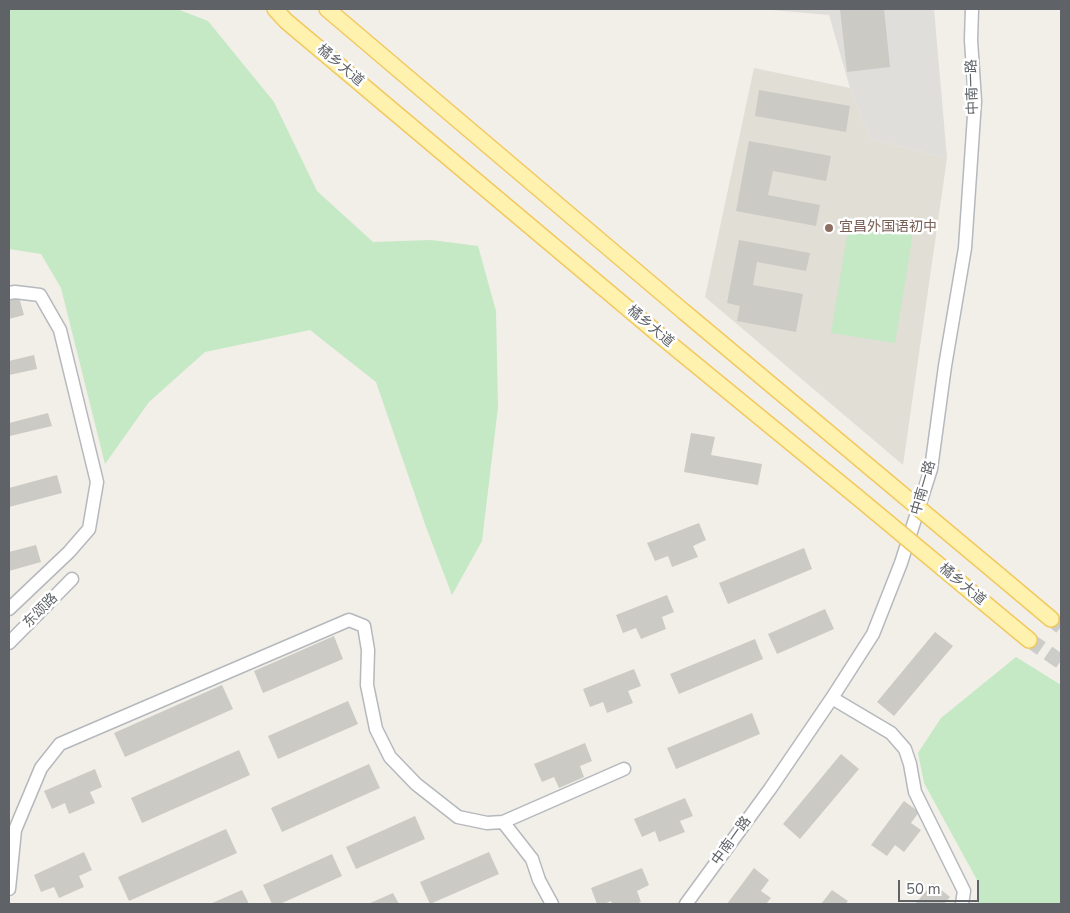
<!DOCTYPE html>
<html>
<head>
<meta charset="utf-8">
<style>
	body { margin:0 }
	#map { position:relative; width:1070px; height:913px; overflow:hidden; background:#f1efe8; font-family:"Nunito Sans",sans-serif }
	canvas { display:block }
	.frame { position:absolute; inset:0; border:10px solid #5f6368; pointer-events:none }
	.scale { position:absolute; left:898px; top:880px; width:81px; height:22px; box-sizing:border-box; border:2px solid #5f6368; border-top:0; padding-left:6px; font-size:15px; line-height:18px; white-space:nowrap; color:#5f6368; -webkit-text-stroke:4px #fff; paint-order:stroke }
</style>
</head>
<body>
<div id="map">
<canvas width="1070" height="913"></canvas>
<div class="frame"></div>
<div class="scale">50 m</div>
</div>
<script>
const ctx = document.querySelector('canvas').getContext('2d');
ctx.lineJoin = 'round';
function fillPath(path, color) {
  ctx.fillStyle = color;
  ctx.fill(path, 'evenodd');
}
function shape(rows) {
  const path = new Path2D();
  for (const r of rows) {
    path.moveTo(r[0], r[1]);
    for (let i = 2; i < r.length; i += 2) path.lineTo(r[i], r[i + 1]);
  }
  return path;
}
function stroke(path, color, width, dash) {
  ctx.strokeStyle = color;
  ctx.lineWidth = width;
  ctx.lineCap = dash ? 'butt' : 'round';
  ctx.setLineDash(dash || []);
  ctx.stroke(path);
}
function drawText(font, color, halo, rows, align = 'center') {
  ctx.font = font + ' "Nunito Sans","Noto Sans SC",sans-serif';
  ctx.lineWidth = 5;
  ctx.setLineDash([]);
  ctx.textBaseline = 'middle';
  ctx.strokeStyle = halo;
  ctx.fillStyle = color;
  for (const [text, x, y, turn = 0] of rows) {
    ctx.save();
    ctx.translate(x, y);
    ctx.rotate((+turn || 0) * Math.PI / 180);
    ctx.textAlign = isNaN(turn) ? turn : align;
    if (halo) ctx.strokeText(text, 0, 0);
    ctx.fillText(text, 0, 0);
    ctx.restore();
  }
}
const industrial = shape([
	[760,9,934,9,947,158,870,139,850,88,829,15]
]);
const education = shape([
	[754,68,850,88,870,139,947,158,903,465,705,297]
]);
const green = shape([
	[9,9,177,9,208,21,274,102,317,191,373,242,431,240,478,246,496,311,498,407,482,541,452,595,426,527,376,382,310,330,205,352,149,402,105,464,61,288,41,254,9,249],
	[849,223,913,233,895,343,831,333],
	[1016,657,1061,685,1061,904,977,904,979,900,977,880,924,783,918,753,941,718]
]);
const building = shape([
	[840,9,884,9,890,67,847,72],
	[759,90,850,106,846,132,755,116],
	[749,141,831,156,826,181,773,171,768,195,820,205,816,226,736,211],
	[739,240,810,253,806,271,757,262,753,285,803,294,796,332,737,321,740,306,727,303],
	[19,297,24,315,9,319,9,300],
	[34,355,37,369,9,375,9,361],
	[48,413,52,426,10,436,9,423],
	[691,433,715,437,711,455,762,464,758,485,684,472],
	[57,475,62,493,9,507,9,488],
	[699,523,706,540,693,546,698,557,672,567,668,556,655,561,647,543],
	[36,545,41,562,9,571,9,552],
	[804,548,812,569,728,604,719,583],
	[667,595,674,612,662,617,666,629,641,639,636,628,623,633,616,615],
	[825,609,834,629,777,654,768,634],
	[935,632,953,646,894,716,877,702],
	[334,636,343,659,263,693,254,671],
	[755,639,763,659,679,694,670,674],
	[634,669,641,686,628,691,633,703,607,713,603,702,590,707,583,689],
	[222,685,233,709,125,757,114,733],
	[348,701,358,724,278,759,268,736],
	[752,713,760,734,676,769,667,748],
	[585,743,592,761,580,766,584,777,559,788,554,777,542,782,534,764],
	[239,750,250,775,142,823,131,798],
	[841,754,859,769,800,839,783,824],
	[369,764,380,788,282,832,271,808],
	[95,769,102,787,90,792,95,803,69,814,65,803,52,809,44,791],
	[685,798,693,816,680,821,685,832,659,842,655,831,642,837,634,819],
	[904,801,919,812,911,823,921,830,904,852,895,845,887,856,871,845],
	[415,816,425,839,356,869,346,847],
	[226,829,237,853,129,901,118,877],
	[84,852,92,870,79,876,84,887,59,898,54,887,41,892,34,875],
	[489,852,499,874,430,904,420,882],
	[332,854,342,876,280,904,272,904,263,885],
	[642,868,649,885,637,891,641,902,635,904,612,904,611,901,604,904,597,904,591,888],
	[754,868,769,880,761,891,771,898,766,904,727,904],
	[933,883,950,897,944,904,915,904],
	[242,890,249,904,210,904],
	[832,890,848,901,845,904,821,904],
	[393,893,399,904,368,904]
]);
const majorTunnel = shape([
	[1051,619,1061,627],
	[1029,640,1061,662]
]);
const minor = shape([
	[9,293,15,292,40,295,60,330,97,482,89,529,69,552,9,609],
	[9,643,72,579],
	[832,698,891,733,905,749,910,764,915,792,964,891,962,904],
	[503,822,532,859,539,880,552,904],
	[9,889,15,830,41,768,60,744,349,620,364,626,368,650,367,685,376,729,390,757,416,784,458,817,487,823,503,822,624,769],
	[686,904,770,789,832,698,873,634,901,563,931,469,945,366,965,248,975,101,971,40,972,9]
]);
const major = shape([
	[275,9,286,21,657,333],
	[327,9,683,311],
	[1007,582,1051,619],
	[988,606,1029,640]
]);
const majorBridge = shape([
	[683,311,1007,582],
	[657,333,862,501,988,606]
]);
const markers = [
	[829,228,5,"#8d6e63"]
];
const streetNames = [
	["橘乡大道",340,66,40],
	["中南一路",973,87,-92],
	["橘乡大道",650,327,40],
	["中南一路",924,488,-74],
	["橘乡大道",962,585,40],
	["东颂路",41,611,-45],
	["中南一路",732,841,-54]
];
const educationNames = [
	["宜昌外国语初中",839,228]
];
fillPath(industrial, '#e0deda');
fillPath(education, '#e1ded6');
fillPath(green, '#c5e8c5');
fillPath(building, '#cccac5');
stroke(majorTunnel, '#ccccc8', 15, [15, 8]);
stroke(minor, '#b5b8bc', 15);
stroke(major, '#f2c960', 18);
stroke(minor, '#fff', 12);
stroke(major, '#fff2af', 15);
stroke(majorBridge, '#f2c960', 18, []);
stroke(majorBridge, '#fff2af', 15);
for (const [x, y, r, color] of markers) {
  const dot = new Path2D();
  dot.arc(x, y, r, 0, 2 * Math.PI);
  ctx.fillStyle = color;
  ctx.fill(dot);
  stroke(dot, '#fff', 2);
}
drawText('14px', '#5f6368', '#fff', streetNames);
drawText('14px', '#785e54', '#fff', educationNames, 'left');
</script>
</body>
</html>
